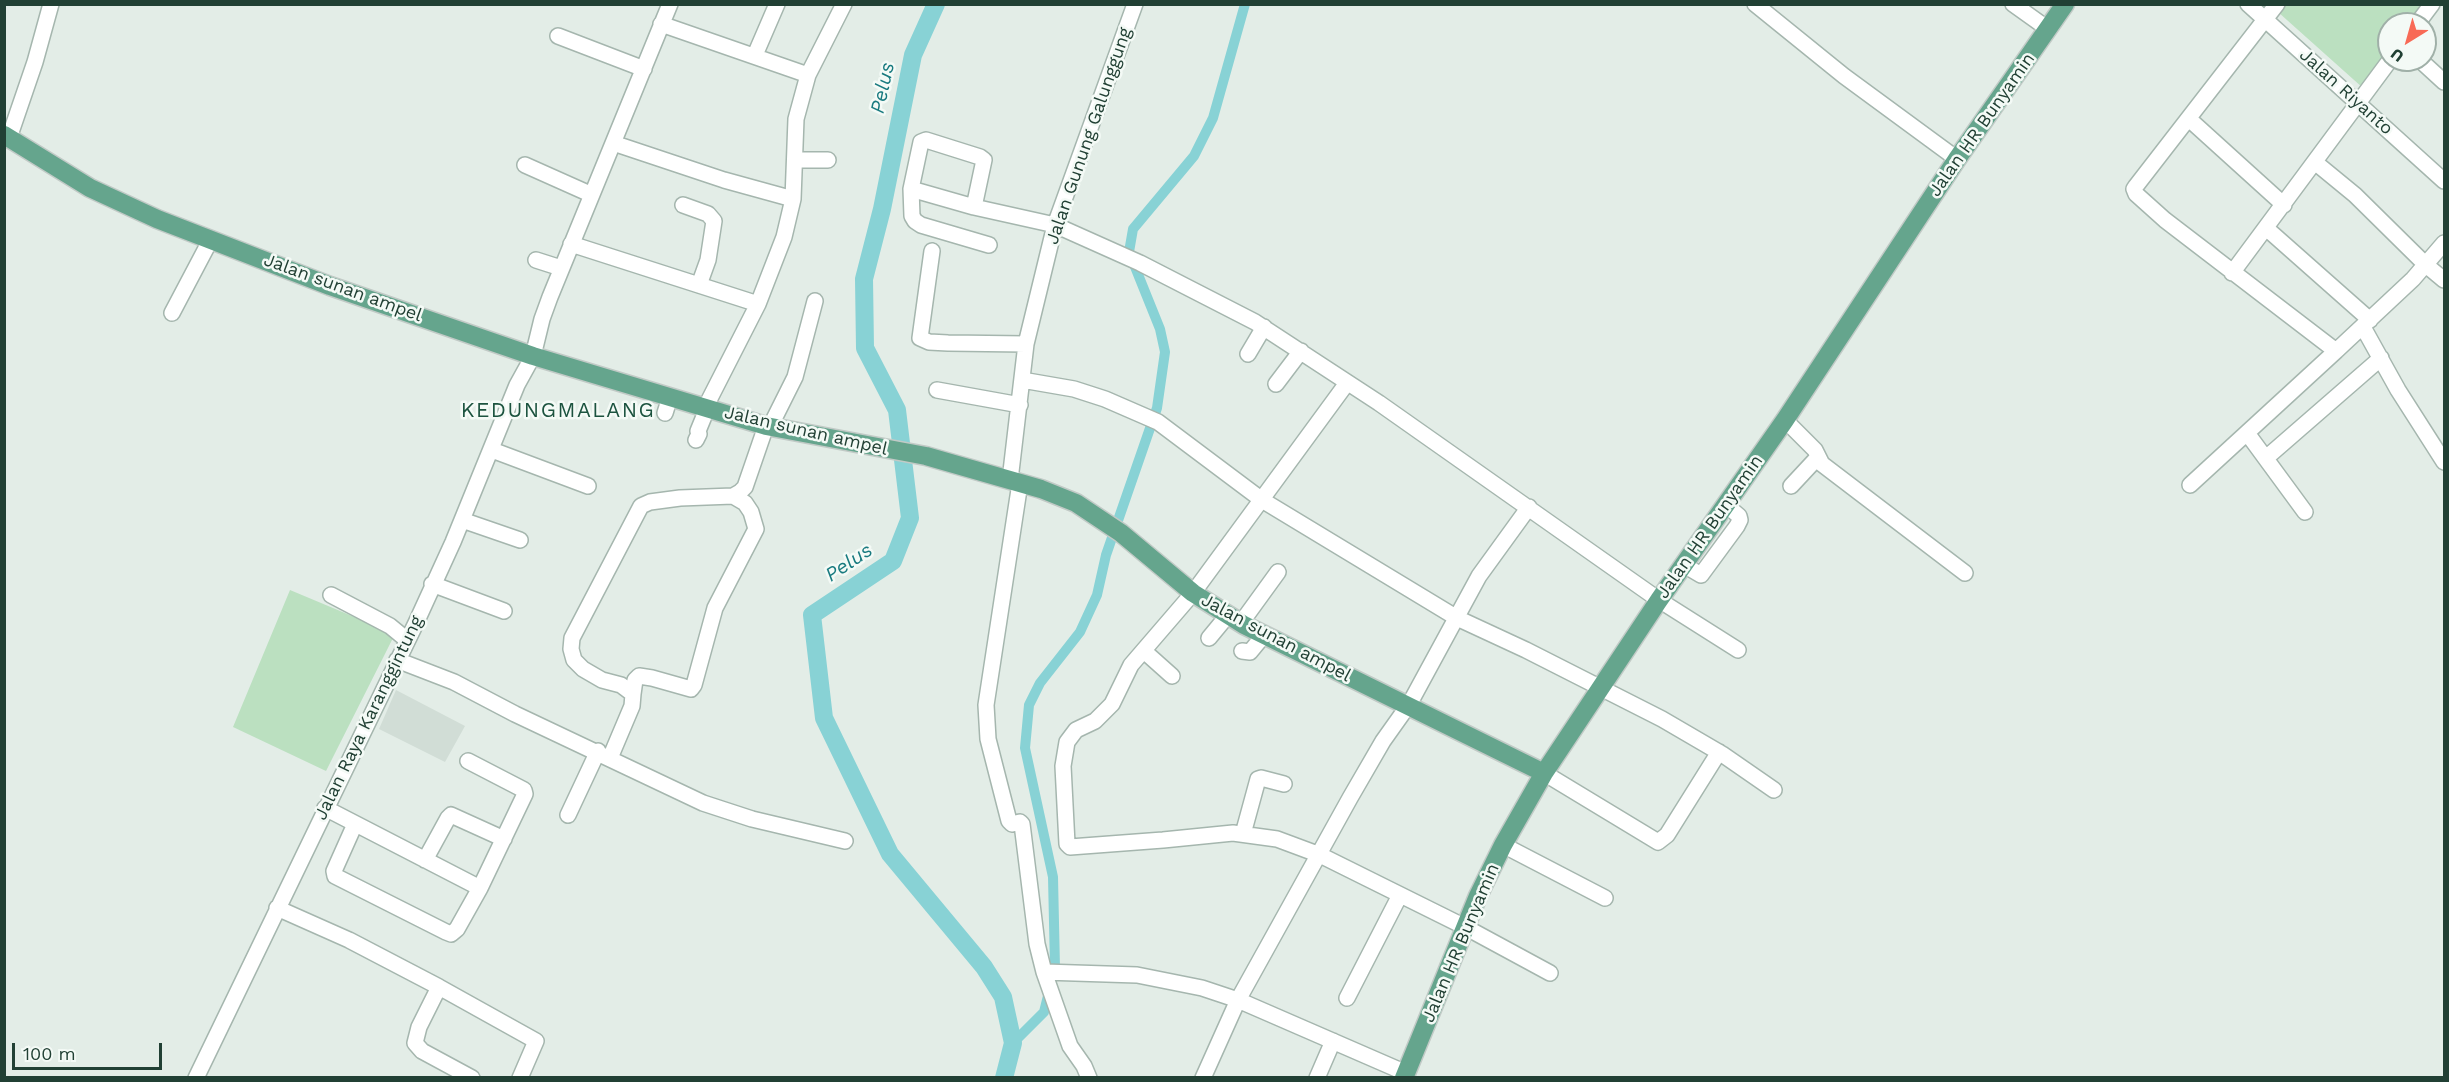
<!DOCTYPE html>
<html>
<head>
<meta charset="utf-8">
<style>
	body { margin:0 }
	#map { position:relative; width:2449px; height:1082px; overflow:hidden; background:#e3ede7; font-family:"Work Sans",sans-serif }
	canvas { display:block }
	.frame { position:absolute; inset:0; border:6px solid #214034; pointer-events:none }
	.north { position:absolute; left:2377px; top:12px; width:60px; height:60px; box-sizing:border-box; background:#f4faf6; border:2px solid #a0b0a8; border-radius:50%; rotate:217deg; font-size:16px; font-weight:700; line-height:24px; text-align:center; color:#214034 }
	.north::after { content:''; display:block; margin:auto; width:21px; height:27px; background:#f86a56; clip-path:polygon(50% 0,100% 100%,50% 72%,0 100%) }
	.scale { position:absolute; left:12px; top:1043px; width:150px; height:27px; box-sizing:border-box; border:3px solid #214034; border-top:0; padding-left:8px; font-size:18px; line-height:21px; white-space:nowrap; color:#214034; -webkit-text-stroke:4px #f4faf6; paint-order:stroke }
</style>
</head>
<body>
<div id="map">
<canvas width="2449" height="1082"></canvas>
<div class="frame"></div>
<div class="north">U</div>
<div class="scale">100 m</div>
</div>
<script>
const ctx = document.querySelector('canvas').getContext('2d');
ctx.lineJoin = 'round';
function fillPath(path, color) {
  ctx.fillStyle = color;
  ctx.fill(path, 'evenodd');
}
function shape(rows) {
  const path = new Path2D();
  for (const r of rows) {
    path.moveTo(r[0], r[1]);
    for (let i = 2; i < r.length; i += 2) path.lineTo(r[i], r[i + 1]);
  }
  return path;
}
function stroke(path, color, width, dash) {
  ctx.strokeStyle = color;
  ctx.lineWidth = width;
  ctx.lineCap = dash ? 'butt' : 'round';
  ctx.setLineDash(dash || []);
  ctx.stroke(path);
}
function drawText(font, color, halo, rows, align = 'center') {
  ctx.font = font + ' "Work Sans",sans-serif';
  ctx.lineWidth = 5;
  ctx.setLineDash([]);
  ctx.textBaseline = 'middle';
  ctx.strokeStyle = halo;
  ctx.fillStyle = color;
  for (const [text, x, y, turn = 0] of rows) {
    ctx.save();
    ctx.translate(x, y);
    ctx.rotate((+turn || 0) * Math.PI / 180);
    ctx.textAlign = isNaN(turn) ? turn : align;
    if (halo) ctx.strokeText(text, 0, 0);
    ctx.fillText(text, 0, 0);
    ctx.restore();
  }
}
const built = shape([
	[396,690,465,726,445,762,379,729]
]);
const green = shape([
	[2284,4,2426,5,2411,24,2389,24,2389,53,2363,88,2278,12],
	[290,590,395,634,326,771,233,727]
]);
const canal = shape([
	[1013,1043,1044,1012,1055,968,1053,877,1025,748,1029,705,1040,683,1080,632,1097,595,1106,555,1157,408,1165,352,1160,329,1129,252,1133,229,1194,156,1213,118,1245,4]
]);
const river = shape([
	[936,4,913,55,882,209,864,279,865,348,897,410,910,518,893,561,812,615,824,718,890,854,984,967,1003,997,1013,1043,1004,1078]
]);
const minor = shape([
	[1755,4,1844,76,1957,159],
	[2013,4,2048,29],
	[2248,4,2444,181],
	[2277,4,2136,186,2134,189,2136,194,2165,220,2336,351,2413,279,2444,243],
	[661,24,808,75],
	[2417,24,2432,4],
	[558,36,644,69],
	[755,55,777,4],
	[2420,60,2444,82],
	[2189,119,2284,205],
	[9,138,35,62,51,4],
	[613,143,724,180,793,199],
	[796,160,828,160],
	[2316,163,2355,195,2426,265,2444,280],
	[525,165,590,194],
	[911,189,974,207,1055,225,1140,263,1255,322,1379,403,1659,600,1738,650],
	[683,205,708,214,714,221,708,260,699,285],
	[974,207,984,160,980,157,926,140,921,142,911,189,912,216,915,221,921,225,989,245],
	[2266,228,2370,320],
	[571,244,758,304],
	[932,251,920,338,929,342,948,343,1026,344],
	[536,260,561,268],
	[2232,273,2390,60],
	[172,313,211,239],
	[2363,327,2398,390,2444,462],
	[1248,354,1264,327],
	[1022,380,1074,389,1105,399,1158,422,1262,500,1457,618,1526,650,1662,719,1722,754,1774,790],
	[1347,383,1193,593,1131,665,1112,704,1095,721,1076,730,1067,742,1063,766,1067,844,1070,847,1163,840,1233,833,1277,839,1320,855,1465,927,1550,973],
	[1276,384,1301,351],
	[937,390,1020,405],
	[705,408,758,304,784,237,793,199,796,119,808,75,844,4],
	[665,413,670,397],
	[1785,420,1815,450,1822,464,1965,573],
	[770,427,795,377,815,301],
	[2247,433,2305,512],
	[696,440,699,434,698,431,707,409],
	[492,450,588,486],
	[2266,458,2381,358],
	[1010,480,1026,344,1055,225,1135,4],
	[1020,483,986,705,988,739,1009,821,1012,824,1020,822,1022,824,1037,944,1044,972,1070,1046,1084,1066,1089,1078],
	[2190,485,2336,351],
	[1791,486,1818,457],
	[462,520,520,540],
	[1684,565,1701,575,1737,526,1740,520,1739,516,1726,505],
	[432,584,504,611],
	[331,595,390,626,407,640],
	[1241,623,1278,572],
	[1209,638,1228,615],
	[1144,651,1172,676],
	[1242,651,1250,652,1264,635],
	[397,660,454,682,515,714,703,803,752,819,845,841],
	[633,694,635,680,639,676,652,678,691,689,694,685,715,608,756,529,751,512,745,503,733,496],
	[610,758,632,706,633,694,621,685,602,680,583,669,574,660,571,649,572,638,641,506,650,502,680,498,733,496,740,492,745,487,766,426],
	[1544,773,1658,842,1667,835,1719,752],
	[325,808,480,888,525,794,524,790,468,761],
	[568,815,598,751],
	[355,824,334,871,335,876,446,932,451,934,457,929,480,888],
	[1243,834,1258,779,1261,778,1284,784],
	[1503,845,1605,898],
	[425,860,448,818,451,815,504,839],
	[277,908,349,940,439,987,419,1027,415,1043,422,1051,472,1078],
	[1044,972,1137,975,1202,988,1238,1000,1406,1073],
	[439,987,536,1041,520,1078],
	[1347,998,1400,895],
	[196,1078,416,623,453,542,517,385,533,356,542,319,550,297,670,4],
	[1203,1078,1238,1000,1350,798,1383,741,1410,703,1479,576,1529,507],
	[1317,1078,1333,1041]
]);
const major = shape([
	[4,135,90,188,157,219,330,286,533,356,766,426,926,456,1041,489,1076,503,1121,533,1193,593,1244,625,1544,773],
	[1404,1078,1478,896,1503,845,1544,773,1659,600,1785,420,1957,159,2065,4]
]);
const streetNames = [
	["Jalan Riyanto",2346,92,42],
	["Jalan HR Bunyamin",1982,125,-55],
	["Jalan Gunung Galunggung",1089,136,-71],
	["Jalan sunan ampel",343,288,20],
	["Jalan sunan ampel",806,431,13],
	["Jalan HR Bunyamin",1710,527,-55],
	["Jalan sunan ampel",1276,638,28],
	["Jalan Raya Karanggintung",369,718,-64],
	["Jalan HR Bunyamin",1461,943,-67]
];
const waterNames = [
	["Pelus",883,88,-78],
	["Pelus",849,563,-34]
];
const quarterNames = [
	["KEDUNGMALANG",558,411]
];
fillPath(built, '#d1ddd6');
fillPath(green, '#bbe0c0');
stroke(canal, '#88d2d5', 10);
stroke(river, '#88d2d5', 18);
stroke(minor, '#a5b6ae', 18);
stroke(major, '#c1cac6', 21);
stroke(minor, '#fff', 15);
stroke(major, '#65a58d', 18);
drawText('18px', '#214034', '#f4faf6', streetNames);
drawText('italic 20px', '#187a7f', '#f4faf6', waterNames);
ctx.letterSpacing = '1.5px';
drawText('21px', '#1c533f', '#f4faf6', quarterNames);
ctx.letterSpacing = '0px';
</script>
</body>
</html>
